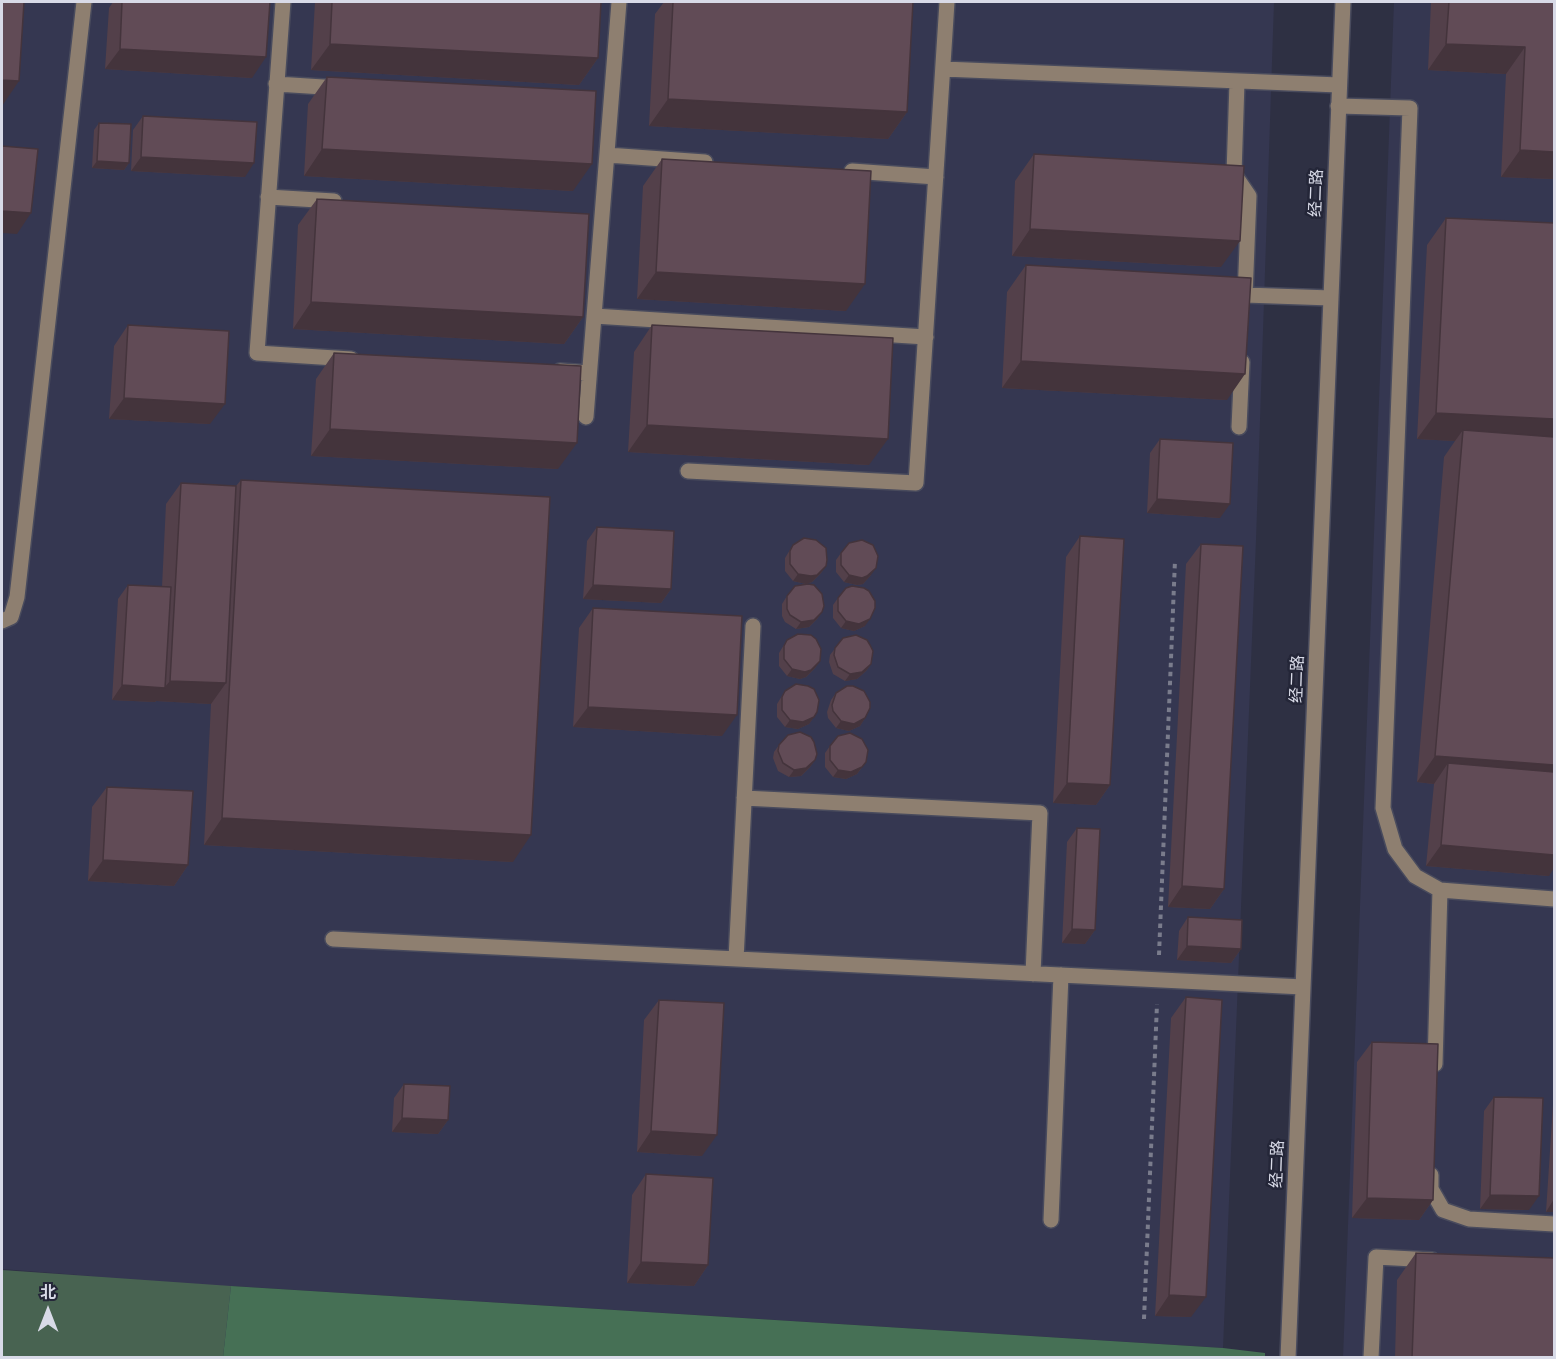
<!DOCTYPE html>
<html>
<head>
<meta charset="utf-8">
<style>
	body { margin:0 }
	#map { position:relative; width:1556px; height:1359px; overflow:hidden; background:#2e3043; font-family:"DejaVu Sans","Noto Sans SC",sans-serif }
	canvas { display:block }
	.frame { position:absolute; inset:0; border:3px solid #d8dae7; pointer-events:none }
	.north { position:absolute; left:18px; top:1281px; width:60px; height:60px; -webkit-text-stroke:4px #242638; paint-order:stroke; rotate:0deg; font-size:16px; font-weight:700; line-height:24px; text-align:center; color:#d8dae7 }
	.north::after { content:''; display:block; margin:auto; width:21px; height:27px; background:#d8dae7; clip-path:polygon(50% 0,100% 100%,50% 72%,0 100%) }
</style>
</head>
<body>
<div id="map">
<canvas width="1556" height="1359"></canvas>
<div class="frame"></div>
<div class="north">北</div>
</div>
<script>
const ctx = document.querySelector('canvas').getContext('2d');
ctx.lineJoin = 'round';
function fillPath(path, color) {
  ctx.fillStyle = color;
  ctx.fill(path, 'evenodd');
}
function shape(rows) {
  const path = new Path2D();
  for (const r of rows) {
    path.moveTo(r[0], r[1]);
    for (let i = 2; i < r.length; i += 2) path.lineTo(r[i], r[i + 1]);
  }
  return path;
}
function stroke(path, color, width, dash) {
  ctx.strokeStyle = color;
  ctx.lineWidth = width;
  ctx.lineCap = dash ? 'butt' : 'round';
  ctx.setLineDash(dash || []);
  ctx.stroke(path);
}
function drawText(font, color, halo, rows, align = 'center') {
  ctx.font = font + ' "DejaVu Sans","Noto Sans SC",sans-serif';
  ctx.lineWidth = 5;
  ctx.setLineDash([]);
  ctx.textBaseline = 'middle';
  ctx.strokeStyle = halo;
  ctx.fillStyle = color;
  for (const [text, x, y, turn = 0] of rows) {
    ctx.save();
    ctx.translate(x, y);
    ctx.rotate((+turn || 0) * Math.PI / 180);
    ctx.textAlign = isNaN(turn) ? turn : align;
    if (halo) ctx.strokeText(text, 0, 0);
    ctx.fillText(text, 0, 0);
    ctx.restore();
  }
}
const built = shape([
	[2,2,1274,2,1256,540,1223,1348,232,1286,223,1357,2,1357,2,1270,103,1277,2,1269],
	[1394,2,1554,2,1554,1357,1343,1358]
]);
const green = shape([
	[2,1270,231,1286,223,1357,2,1357]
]);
const forest = shape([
	[231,1286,1223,1348,1265,1353,1265,1357,223,1357]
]);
const path = shape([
	[1159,955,1175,560],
	[1144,1319,1157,1004]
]);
const minor = shape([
	[283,2,257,353,351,359],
	[943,69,1339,85],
	[1237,82,1234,174,1249,196,1245,296],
	[276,84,339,88],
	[1338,106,1410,108,1383,808,1395,849,1415,876,1440,890,1554,899],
	[607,155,705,162],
	[852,171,936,177],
	[268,197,334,201],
	[1245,295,1331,298],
	[594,316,926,337],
	[560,371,589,373],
	[586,417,619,2],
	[1239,427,1242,362],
	[688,471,916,483,947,2],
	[2,621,11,617,17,597,84,2],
	[744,798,1040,813,1033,974],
	[333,939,1303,987],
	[736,959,753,626],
	[1435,1064,1440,890],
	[1431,1175,1431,1189,1443,1210,1469,1219,1554,1224],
	[1051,1220,1061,975],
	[1288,1358,1343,2],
	[1371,1358,1376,1257,1432,1260]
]);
const wall = shape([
	[113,2,270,2,252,78,105,69,109,8],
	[315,2,601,2,598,58,579,85,311,70],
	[664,2,673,2,907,112,888,139,649,126,655,14],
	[1431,2,1554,2,1554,179,1501,177,1506,74,1428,70],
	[327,77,573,191,304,176,308,104],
	[143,116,245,177,131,171,133,130],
	[99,123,129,163,124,170,92,168,94,130],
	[1034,154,1221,267,1012,256,1015,181],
	[662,159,846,311,637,299,643,186],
	[317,199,583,317,564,344,293,329,298,225],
	[1446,218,1549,876,1426,866,1434,784,1417,782,1444,457,1455,441,1417,439,1427,245],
	[1026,265,1227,400,1002,388,1007,292],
	[128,325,210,424,109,419,114,346],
	[652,325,869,465,628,452,634,352],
	[334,353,558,469,311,456,316,379],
	[1160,439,1220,518,1147,513,1150,453],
	[241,480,513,862,204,845,211,704,156,701,155,702,112,700,118,599,128,585,162,587,166,504,181,483,236,486],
	[597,527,671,589,661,603,583,599,587,541],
	[1080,536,1110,785,1096,805,1053,803,1066,557],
	[1201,544,1224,889,1210,909,1168,907,1186,564],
	[793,545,826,566,821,573,812,582,806,584,793,581,785,571,785,558],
	[841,553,871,575,863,584,857,585,844,582,836,572,836,560],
	[787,596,822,612,817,619,809,627,796,629,785,622,782,616,782,604],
	[838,598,865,626,854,631,841,628,833,618,833,605],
	[593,608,722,736,573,727,579,628],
	[843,638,871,664,866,671,857,679,845,681,833,674,829,662,830,655],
	[787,640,820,661,815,668,806,677,800,679,787,676,779,666,779,653],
	[785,691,817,712,809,724,798,729,785,727,777,717,777,704],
	[836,693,865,718,860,726,849,731,836,728,828,718,827,712,831,700],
	[779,745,815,760,810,767,801,776,789,777,778,771,773,758,774,752],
	[830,746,866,762,857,774,846,779,833,777,825,767,825,753],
	[107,787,188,865,174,886,88,881,92,807],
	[1077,828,1095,930,1085,944,1062,943,1067,842],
	[1188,917,1241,949,1231,963,1177,960,1179,931],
	[1186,997,1191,1317,1155,1316,1171,1018],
	[659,1000,702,1156,637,1152,644,1020],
	[1372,1042,1433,1200,1419,1220,1352,1218,1357,1062],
	[404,1084,448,1120,438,1134,392,1132,394,1098],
	[1554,1089,1554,1212,1546,1212],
	[1494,1097,1529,1210,1480,1209,1484,1111],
	[646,1174,708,1265,694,1286,627,1283,632,1195],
	[1416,1253,1554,1358,1395,1358,1397,1280]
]);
const shadedWall = shape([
	[330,44,598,58,579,85,311,70],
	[1446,44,1525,47,1506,74,1428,70],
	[120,49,266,57,252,78,105,69],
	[2,80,19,81,2,106],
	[668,99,907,112,888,139,649,126],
	[322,149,592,164,573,191,304,176],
	[1520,150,1554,152,1554,179,1501,177],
	[141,157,254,163,245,177,131,171],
	[97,161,129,163,124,170,92,168],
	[2,211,31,213,17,234,2,233],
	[1030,229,1240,241,1221,267,1012,256],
	[656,272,865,284,846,311,637,299],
	[311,302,583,317,564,344,293,329],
	[1021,361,1245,374,1227,400,1002,388],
	[124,398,225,404,210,424,109,419],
	[1436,413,1554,419,1554,446,1463,430,1455,441,1417,439],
	[647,425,888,439,869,465,628,452],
	[330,429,577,443,558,469,311,456],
	[1157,499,1230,504,1220,518,1147,513],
	[826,566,821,573,812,582,806,584,793,581,798,574],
	[876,568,871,575,863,584,857,585,844,582,849,575],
	[593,585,671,589,661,603,583,599],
	[822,612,817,619,809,627,796,629,801,622],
	[870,619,865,626,854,631,841,628,846,621],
	[820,661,815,668,806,677,800,679,787,676,792,669],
	[871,664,866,671,857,679,845,681,850,674],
	[170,681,226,683,211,704,156,701,155,702,112,700,122,685,164,688],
	[588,707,737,715,722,736,573,727],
	[814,717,809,724,798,729,785,727,790,720],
	[865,718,860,726,849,731,836,728,841,721],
	[1435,756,1554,765,1554,794,1448,763,1434,784,1417,782],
	[815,760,810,767,801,776,789,777,794,770],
	[862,767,857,774,846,779,833,777,838,770],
	[1067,783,1110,785,1096,805,1053,803],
	[222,818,531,835,513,862,204,845],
	[1441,845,1554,855,1554,868,1549,876,1426,866],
	[103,860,188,865,174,886,88,881],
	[1182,886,1224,889,1210,909,1168,907],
	[1072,929,1095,930,1085,944,1062,943],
	[1187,946,1241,949,1231,963,1177,960],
	[402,1118,448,1120,438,1134,392,1132],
	[651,1131,717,1135,702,1156,637,1152],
	[1490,1195,1539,1196,1529,1210,1480,1209],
	[1367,1198,1433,1200,1419,1220,1352,1218],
	[1554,1199,1554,1212,1546,1212],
	[641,1262,708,1265,694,1286,627,1283],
	[1169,1295,1206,1297,1191,1317,1155,1316]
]);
const building = shape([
	[2,2,24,2,19,81,2,80,2,2],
	[122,2,270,2,266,57,120,49,122,2],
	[332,2,601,2,598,58,330,44,332,2],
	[673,2,913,2,907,112,668,99,673,2],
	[1449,2,1554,2,1554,152,1520,150,1525,47,1446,44,1449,2],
	[327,77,596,91,592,164,322,149,327,77],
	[143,116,257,122,254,163,141,157,143,116],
	[99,123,131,124,129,163,97,161,99,123],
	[2,146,38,149,31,213,2,211,2,146],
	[1034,154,1244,166,1240,241,1030,229,1034,154],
	[662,159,871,171,865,284,656,272,662,159],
	[317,199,589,214,583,317,311,302,317,199],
	[1446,218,1554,223,1554,419,1436,413,1446,218],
	[1026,265,1251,278,1245,374,1021,361,1026,265],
	[128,325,229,331,225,404,124,398,128,325],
	[652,325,893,338,888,439,647,425,652,325],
	[334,353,581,366,577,443,330,429,334,353],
	[1463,430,1554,437,1554,765,1435,756,1463,430],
	[1160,439,1233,443,1230,504,1157,499,1160,439],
	[241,480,550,497,531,835,222,818,241,480],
	[181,483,236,486,226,683,170,681,181,483],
	[597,527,674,531,671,589,593,585,597,527],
	[1080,536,1124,539,1110,785,1067,783,1080,536],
	[804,538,816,540,826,548,827,560,826,566,817,575,811,576,798,574,790,564,790,551,793,545,804,538],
	[862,540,873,545,878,556,876,568,867,576,862,578,849,575,841,565,841,553,849,543,862,540],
	[1201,544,1243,546,1224,889,1182,886,1201,544],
	[808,584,814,585,822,594,824,606,822,612,814,620,801,622,790,615,787,609,787,596,795,586,808,584],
	[128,585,171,587,165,688,122,685,128,585],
	[852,586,864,588,869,591,875,601,875,608,870,619,859,624,846,621,838,611,838,598,846,588,852,586],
	[593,608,742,616,737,715,588,707,593,608],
	[798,634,811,635,816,639,821,649,820,661,811,670,805,672,792,669,784,659,784,646,787,640,798,634],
	[856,635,867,640,870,645,873,651,871,664,862,672,850,674,838,667,834,655,835,648,843,638,856,635],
	[796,684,808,686,814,689,819,700,817,712,814,717,803,722,790,720,782,710,782,697,785,691,796,684],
	[847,686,853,686,864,691,870,702,870,708,865,718,854,724,841,721,833,711,832,705,836,693,847,686],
	[800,732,811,737,814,742,817,754,815,760,806,768,794,770,783,763,778,751,779,745,788,735,800,732],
	[850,733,862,739,868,750,866,762,862,767,851,772,838,770,830,760,830,746,838,736,850,733],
	[1448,763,1554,772,1554,855,1441,845,1448,763],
	[107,787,193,791,188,865,103,860,107,787],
	[1077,828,1100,829,1095,930,1072,929,1077,828],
	[1188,917,1242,920,1241,949,1187,946,1188,917],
	[1186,997,1222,1000,1206,1297,1169,1295,1186,997],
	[659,1000,724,1003,717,1135,651,1131,659,1000],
	[1372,1042,1438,1044,1433,1200,1367,1198,1372,1042],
	[404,1084,450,1086,448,1120,402,1118,404,1084],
	[1494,1097,1543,1098,1539,1196,1490,1195,1494,1097],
	[646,1174,713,1178,708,1265,641,1262,646,1174],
	[1416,1253,1554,1258,1554,1358,1412,1358,1416,1253]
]);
const streetNames = [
	["经二路",1317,193,-88],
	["经二路",1298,679,-88],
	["经二路",1278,1164,-88]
];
fillPath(built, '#353751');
fillPath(green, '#486351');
fillPath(forest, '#467055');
stroke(minor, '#494b5d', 18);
stroke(path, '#7a7c8c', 4, [4.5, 4.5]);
stroke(minor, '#8e7f70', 15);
fillPath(wall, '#53404a');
fillPath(shadedWall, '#44343c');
fillPath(building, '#614b56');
stroke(building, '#44343c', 1.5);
drawText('16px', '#d8dae7', '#242638', streetNames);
</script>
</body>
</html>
